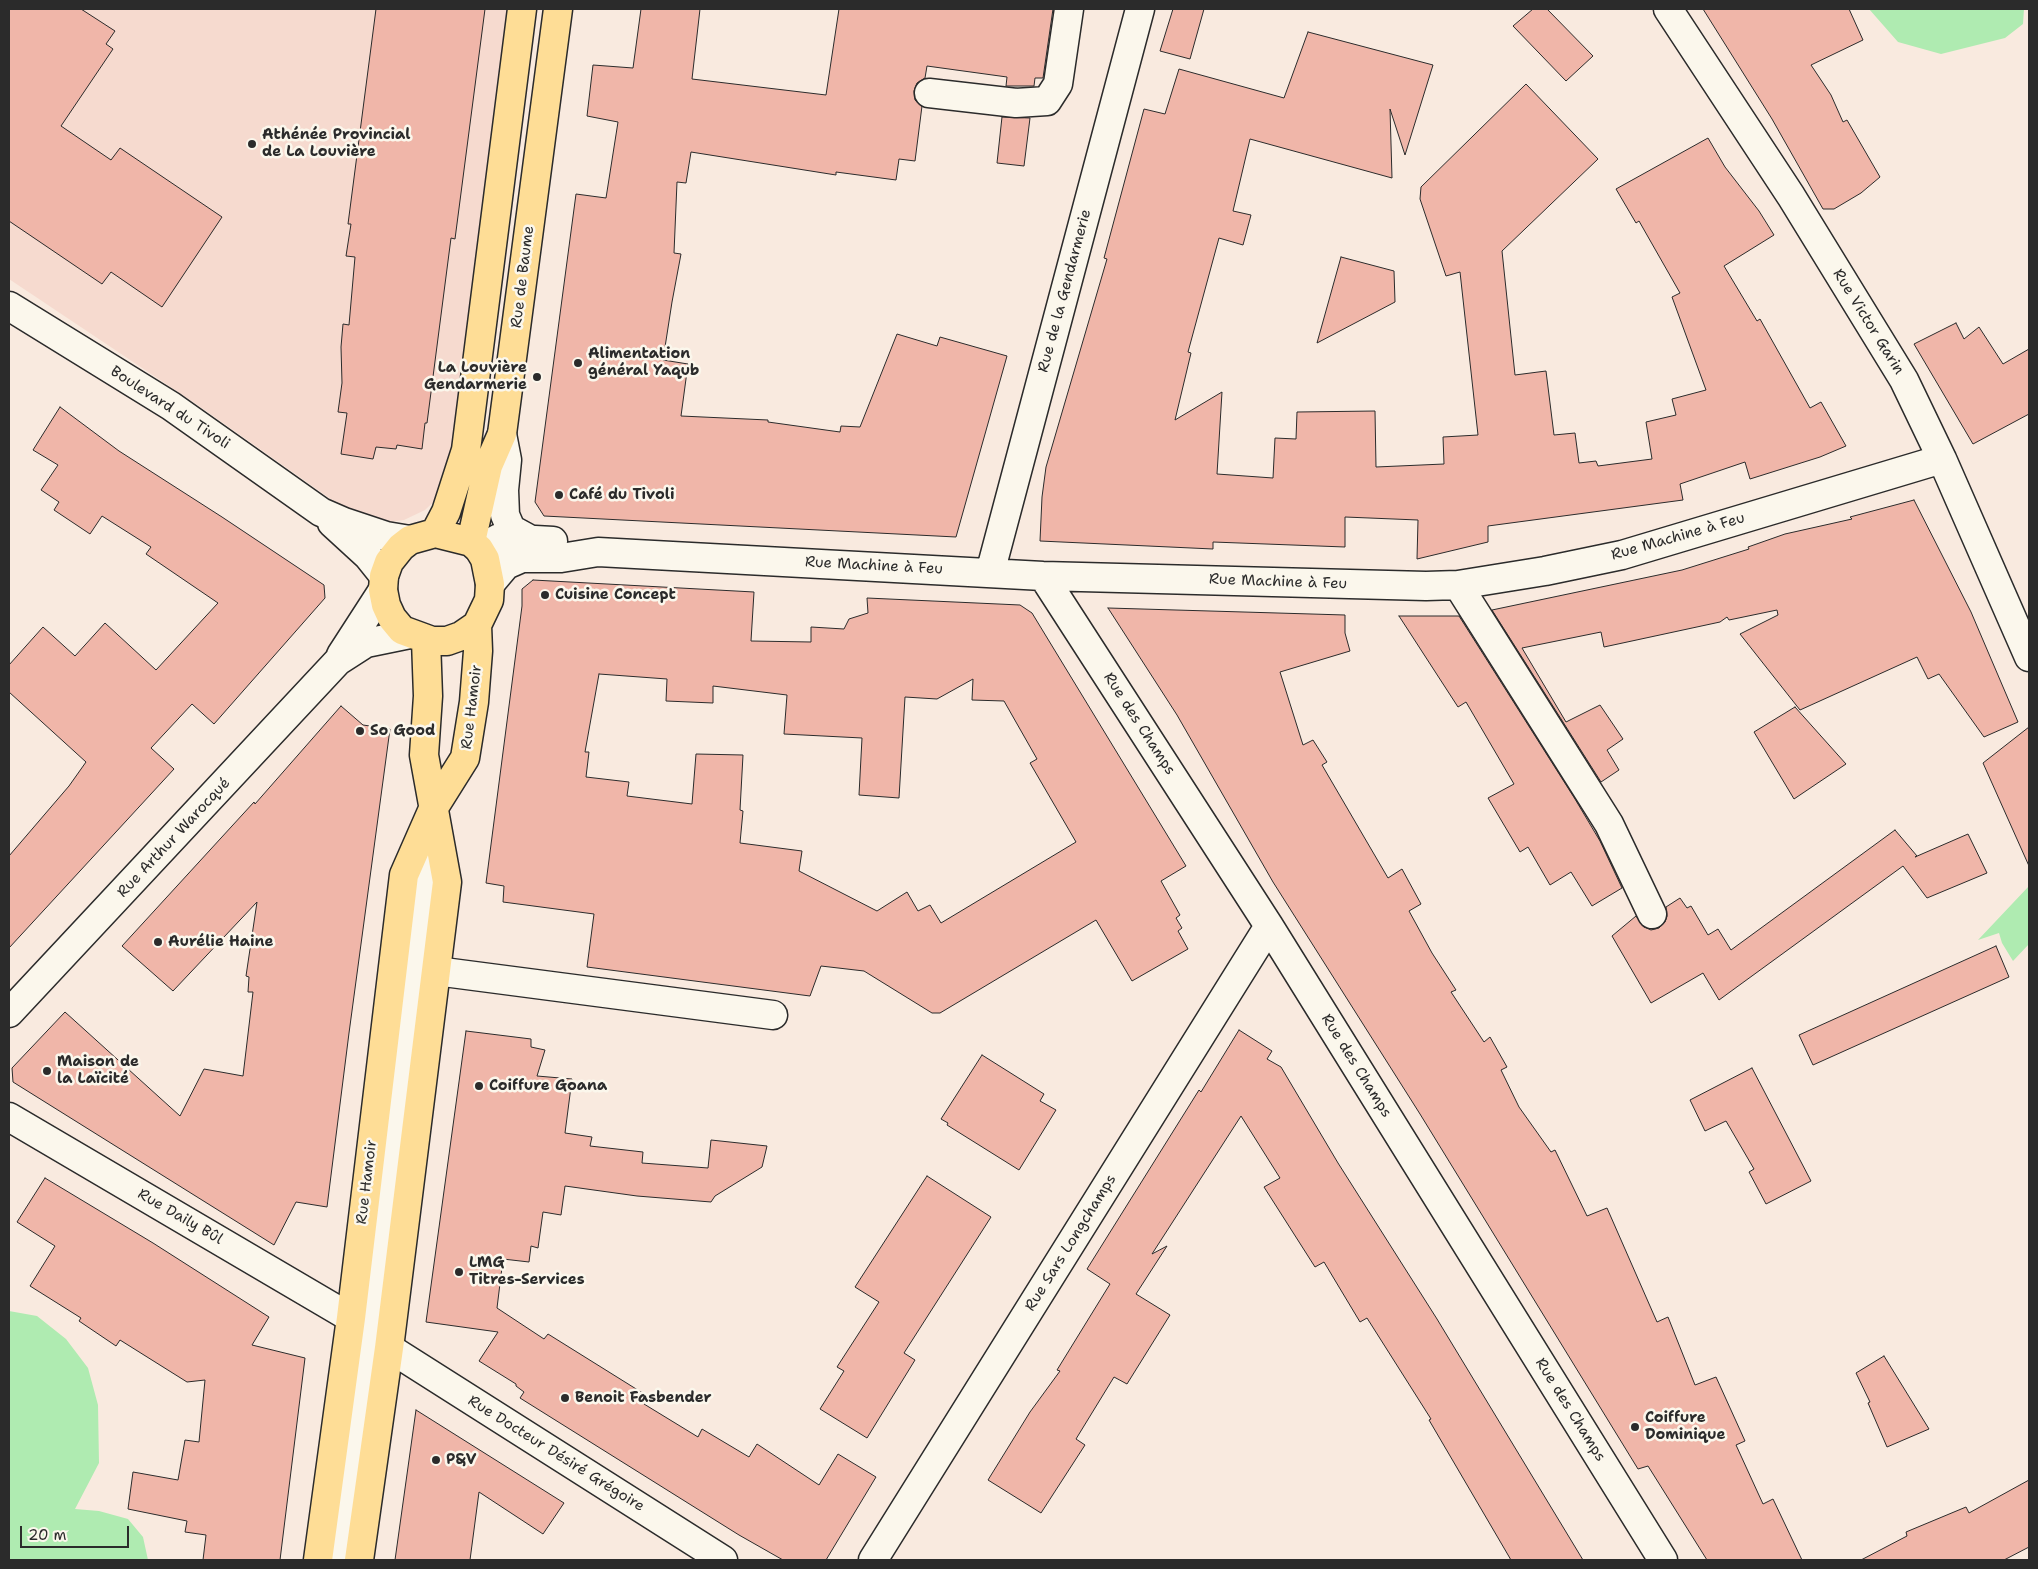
<!DOCTYPE html>
<html>
<head>
<meta charset="utf-8">
<style>
	body { margin:0 }
	#map { position:relative; width:2038px; height:1569px; overflow:hidden; background:#f9eadf; font-family:"Shantell Sans",sans-serif }
	canvas { display:block }
	.frame { position:absolute; inset:0; border:10px solid #2b2b2b; pointer-events:none }
	.scale { position:absolute; left:20px; top:1526px; width:109px; height:22px; box-sizing:border-box; border:2px solid #2b2b2b; border-top:0; padding-left:6px; font-size:15px; line-height:18px; white-space:nowrap; color:#2b2b2b; -webkit-text-stroke:4px #fbf7ec; paint-order:stroke }
</style>
</head>
<body>
<div id="map">
<canvas width="2038" height="1569"></canvas>
<div class="frame"></div>
<div class="scale">20 m</div>
</div>
<script>
const ctx = document.querySelector('canvas').getContext('2d');
ctx.lineJoin = 'round';
function fillPath(path, color) {
  ctx.fillStyle = color;
  ctx.fill(path, 'evenodd');
}
function shape(rows) {
  const path = new Path2D();
  for (const r of rows) {
    path.moveTo(r[0], r[1]);
    for (let i = 2; i < r.length; i += 2) path.lineTo(r[i], r[i + 1]);
  }
  return path;
}
function stroke(path, color, width, dash) {
  ctx.strokeStyle = color;
  ctx.lineWidth = width;
  ctx.lineCap = dash ? 'butt' : 'round';
  ctx.setLineDash(dash || []);
  ctx.stroke(path);
}
function drawText(font, color, halo, rows, align = 'center') {
  ctx.font = font + ' "Shantell Sans",sans-serif';
  ctx.lineWidth = 5;
  ctx.setLineDash([]);
  ctx.textBaseline = 'middle';
  ctx.strokeStyle = halo;
  ctx.fillStyle = color;
  for (const [text, x, y, turn = 0] of rows) {
    ctx.save();
    ctx.translate(x, y);
    ctx.rotate((+turn || 0) * Math.PI / 180);
    ctx.textAlign = isNaN(turn) ? turn : align;
    if (halo) ctx.strokeText(text, 0, 0);
    ctx.fillText(text, 0, 0);
    ctx.restore();
  }
}
const built = shape([
	[9,9,512,9,454,452,442,494,425,510,404,520,375,524,359,519,199,406,9,279]
]);
const green = shape([
	[1869,9,2024,9,2023,24,2005,38,1941,54,1898,42],
	[2029,886,2029,944,2013,961,2002,943,1999,933,1978,940],
	[9,1311,37,1316,66,1339,88,1368,98,1405,99,1463,75,1509,99,1511,128,1519,143,1537,148,1560,9,1560]
]);
const building = shape([
	[9,9,81,9,115,31,106,44,113,49,61,126,111,160,120,148,222,217,162,307,111,272,102,284,9,221,9,9],
	[376,9,485,9,455,239,451,238,427,423,425,423,422,449,397,445,396,449,376,447,373,459,341,454,347,413,338,412,342,383,341,347,343,324,349,325,355,257,346,256,351,224,348,224,376,9],
	[641,9,700,9,692,79,826,95,839,9,1053,9,1043,78,1035,78,1034,86,1006,86,1007,77,927,66,925,78,917,83,914,91,915,100,922,106,915,161,899,159,896,180,836,172,836,175,691,152,686,183,677,182,674,253,681,254,672,302,663,360,688,364,681,416,768,420,768,422,840,432,841,426,860,427,897,334,937,346,940,337,1007,356,956,537,544,516,535,502,576,194,606,198,618,122,587,116,593,65,633,68,641,9],
	[1173,9,1204,9,1190,59,1160,51,1173,9],
	[1533,9,1547,9,1593,56,1566,81,1513,26,1533,9],
	[1703,9,1849,9,1863,40,1811,65,1831,95,1843,122,1847,120,1880,177,1861,193,1834,209,1823,209,1772,119,1703,9],
	[1308,32,1433,65,1405,155,1390,109,1392,178,1250,139,1233,211,1251,215,1243,245,1219,238,1188,352,1191,353,1175,420,1222,392,1217,474,1273,478,1275,438,1296,439,1297,412,1375,411,1376,467,1444,464,1443,437,1478,435,1460,272,1446,276,1420,199,1421,187,1526,84,1598,159,1502,251,1515,375,1546,371,1554,435,1575,433,1579,463,1596,461,1598,466,1652,459,1646,422,1676,415,1672,399,1706,390,1672,297,1680,293,1639,221,1636,223,1616,189,1708,138,1725,167,1759,211,1774,235,1724,266,1757,321,1760,319,1810,408,1821,402,1846,446,1820,457,1750,479,1745,462,1680,484,1683,500,1488,526,1488,542,1417,559,1418,520,1345,517,1345,547,1213,542,1213,549,1040,541,1042,497,1046,467,1107,259,1104,258,1144,109,1165,114,1179,69,1284,98,1308,32],
	[1002,117,1030,118,1024,166,997,163,1002,117],
	[1341,257,1394,271,1395,302,1317,343,1341,257],
	[1956,323,1964,339,1979,327,2003,364,2029,349,2029,414,1973,444,1914,344,1956,323],
	[60,407,119,451,222,517,324,585,325,598,214,724,192,704,151,748,174,769,9,948,9,856,69,786,86,762,9,692,9,665,43,627,75,656,105,623,156,670,218,603,146,554,151,547,102,516,90,534,54,510,59,502,41,490,58,465,33,450,60,407],
	[1914,500,1971,612,2018,722,1984,737,1939,674,1928,679,1917,657,1800,710,1740,634,1778,615,1777,610,1729,620,1727,617,1720,622,1604,647,1601,632,1522,648,1566,722,1600,705,1623,739,1607,750,1619,770,1601,782,1492,610,1682,570,1749,549,1748,547,1785,534,1852,519,1850,517,1914,500],
	[533,580,754,592,751,641,811,642,811,627,844,629,849,619,868,613,867,598,1020,605,1032,613,1186,866,1161,881,1180,915,1176,918,1182,928,1178,931,1188,949,1132,981,1096,920,940,1013,932,1013,864,971,821,966,810,996,587,967,594,914,503,902,504,886,486,883,522,606,522,589,533,580],
	[599,674,667,679,666,701,713,703,713,686,787,695,784,734,862,738,859,795,899,798,905,697,937,699,973,679,972,700,1004,701,1037,759,1030,763,1076,842,941,923,930,905,918,911,907,892,877,911,799,871,802,851,740,843,743,811,740,810,743,755,696,754,692,804,627,796,629,782,586,777,589,752,585,752,599,674],
	[1108,608,1345,615,1345,633,1350,651,1280,672,1303,745,1313,740,1327,762,1322,765,1388,878,1402,869,1421,904,1409,911,1432,953,1456,990,1451,992,1484,1042,1490,1037,1507,1067,1501,1070,1519,1107,1551,1152,1555,1150,1587,1216,1607,1208,1657,1322,1668,1317,1695,1385,1716,1377,1745,1441,1736,1445,1763,1504,1773,1499,1802,1560,1707,1560,1648,1466,1638,1469,1420,1114,1273,882,1177,715,1108,608],
	[1399,616,1459,616,1575,799,1600,841,1622,888,1592,906,1571,872,1550,885,1528,847,1520,852,1488,798,1514,784,1466,702,1458,707,1399,616],
	[341,706,363,725,390,729,349,1033,327,1207,296,1202,274,1245,13,1082,12,1068,65,1012,180,1116,204,1069,243,1076,253,992,248,992,249,977,246,976,257,902,173,991,122,946,254,802,255,804,341,706],
	[1795,707,1846,764,1794,799,1754,732,1795,707],
	[2029,727,2029,866,1983,763,2029,727],
	[1895,830,1917,856,1915,857,1968,834,1987,873,1927,898,1903,866,1719,1000,1703,973,1651,1003,1612,936,1636,916,1644,927,1651,930,1659,928,1665,922,1667,916,1666,907,1680,898,1687,908,1691,906,1708,935,1718,929,1731,950,1895,830],
	[1996,946,2009,977,1813,1065,1799,1035,1996,946],
	[1239,1030,1272,1051,1267,1059,1281,1067,1338,1163,1437,1319,1583,1560,1511,1560,1429,1420,1431,1419,1367,1318,1360,1322,1324,1262,1315,1267,1264,1187,1280,1178,1241,1116,1152,1254,1167,1246,1136,1294,1170,1315,1127,1384,1114,1377,1076,1439,1085,1445,1041,1513,988,1480,1030,1412,1060,1371,1057,1370,1110,1284,1087,1269,1199,1090,1201,1092,1239,1030],
	[466,1031,531,1039,531,1047,545,1050,537,1076,572,1079,565,1133,592,1137,590,1146,643,1152,642,1163,708,1168,711,1140,767,1146,762,1167,715,1196,711,1202,637,1196,565,1186,561,1215,543,1212,538,1248,531,1246,529,1262,503,1259,497,1308,544,1339,548,1334,649,1397,644,1404,698,1437,702,1429,749,1457,757,1444,819,1485,838,1454,876,1477,826,1560,783,1560,739,1535,520,1398,524,1392,516,1386,516,1384,479,1361,498,1332,426,1322,466,1031],
	[982,1055,1044,1094,1040,1101,1056,1110,1019,1170,947,1125,948,1123,941,1119,982,1055],
	[1752,1068,1811,1181,1766,1204,1749,1172,1754,1169,1726,1121,1705,1131,1690,1100,1752,1068],
	[927,1176,991,1217,904,1353,915,1360,867,1438,820,1409,844,1371,837,1367,879,1302,855,1287,927,1176],
	[45,1178,153,1243,269,1317,252,1345,305,1358,280,1560,203,1560,206,1535,185,1532,187,1521,128,1509,133,1472,178,1480,185,1440,199,1442,205,1380,187,1382,120,1340,116,1346,79,1321,81,1318,30,1286,55,1246,17,1222,45,1178],
	[1884,1356,1929,1429,1887,1447,1868,1403,1870,1402,1856,1373,1884,1356],
	[416,1410,564,1503,543,1534,479,1492,470,1560,395,1560,416,1410],
	[2029,1480,2029,1547,2004,1560,1861,1560,1907,1536,1906,1532,1966,1507,1969,1513,2029,1480]
]);
const minor = shape([
	[1668,9,1791,196,1904,380,1942,459,2029,657],
	[929,93,1016,103,1047,101,1058,84,1069,9],
	[9,306,171,406,321,512,344,522,386,536,410,540],
	[502,434,507,460,504,490,505,515,511,529,533,541],
	[332,523,368,556,384,576],
	[479,549,499,538,553,541],
	[990,573,1140,9],
	[1043,576,1269,926,1663,1560],
	[490,584,506,565,522,558,561,558,598,552,1043,576,1426,586,1458,585,1545,571,1622,555,1942,459],
	[1458,585,1609,824,1652,914],
	[341,655,383,590],
	[436,971,773,1015],
	[9,1013,338,661,366,643,410,634],
	[9,1117,351,1318],
	[389,1348,723,1560],
	[336,1560,432,818],
	[873,1560,1269,926]
]);
const major = shape([
	[435,533,446,512,466,450,522,9],
	[435,533,471,542,479,549,485,559,490,584,489,600,477,625,461,636,447,641,432,641,402,630,392,618,386,605,383,590,384,576,389,562,401,547,410,540,435,533],
	[471,542,488,466,502,434,558,9],
	[318,1560,351,1318,404,875,433,809,465,758,474,702,478,651,477,625],
	[359,1560,389,1348,447,882,424,755,428,696,426,640]
]);
const markers = [
	[252,144,5,"#2b2b2b"],
	[578,363,5,"#2b2b2b"],
	[537,377,5,"#2b2b2b"],
	[559,495,5,"#2b2b2b"],
	[545,595,5,"#2b2b2b"],
	[360,731,5,"#2b2b2b"],
	[158,942,5,"#2b2b2b"],
	[47,1071,5,"#2b2b2b"],
	[479,1086,5,"#2b2b2b"],
	[459,1272,5,"#2b2b2b"],
	[565,1398,5,"#2b2b2b"],
	[1635,1427,5,"#2b2b2b"],
	[436,1460,5,"#2b2b2b"]
];
const poiNames = [
	["Athénée Provincial",262,135],
	["de La Louvière",262,152],
	["Alimentation",588,354],
	["général Yaqub",588,371],
	["La Louvière",527,368,"right"],
	["Gendarmerie",527,385,"right"],
	["Café du Tivoli",569,495],
	["Cuisine Concept",555,595],
	["So Good",370,731],
	["Aurélie Haine",168,942],
	["Maison de",57,1062],
	["la Laïcité",57,1079],
	["Coiffure Goana",489,1086],
	["LMG",469,1263],
	["Titres-Services",469,1280],
	["Benoit Fasbender",575,1398],
	["Coiffure",1645,1418],
	["Dominique",1645,1435],
	["P&V",446,1460]
];
const streetNames = [
	["Rue de Baume",523,277,-83],
	["Rue de la Gendarmerie",1065,291,-75],
	["Rue Victor Garin",1868,322,58],
	["Boulevard du Tivoli",170,408,33],
	["Rue Machine à Feu",1678,537,-16],
	["Rue Machine à Feu",874,566,3],
	["Rue Machine à Feu",1278,582,2],
	["Rue Hamoir",472,707,-83],
	["Rue des Champs",1139,724,57],
	["Rue Arthur Warocqué",174,838,-47],
	["Rue des Champs",1356,1066,58],
	["Rue Hamoir",367,1182,-83],
	["Rue Daily Bûl",180,1217,30],
	["Rue Sars Longchamps",1071,1243,-58],
	["Rue des Champs",1570,1410,58],
	["Rue Docteur Désiré Grégoire",556,1454,32]
];
fillPath(built, '#f6dacf');
fillPath(green, '#afebb1');
fillPath(building, '#f0b6a9');
stroke(building, '#2b2b2b', 1);
stroke(minor, '#2b2b2b', 31);
stroke(major, '#2b2b2b', 31);
stroke(minor, '#fbf7ec', 28);
stroke(major, '#fedd96', 28);
for (const [x, y, r, color] of markers) {
  const dot = new Path2D();
  dot.arc(x, y, r, 0, 2 * Math.PI);
  ctx.fillStyle = color;
  ctx.fill(dot);
  stroke(dot, '#fbf7ec', 2);
}
drawText('bold 15px', '#2b2b2b', '#fbf7ec', poiNames, 'left');
drawText('15px', '#2b2b2b', '#fbf7ec', streetNames);
</script>
</body>
</html>
